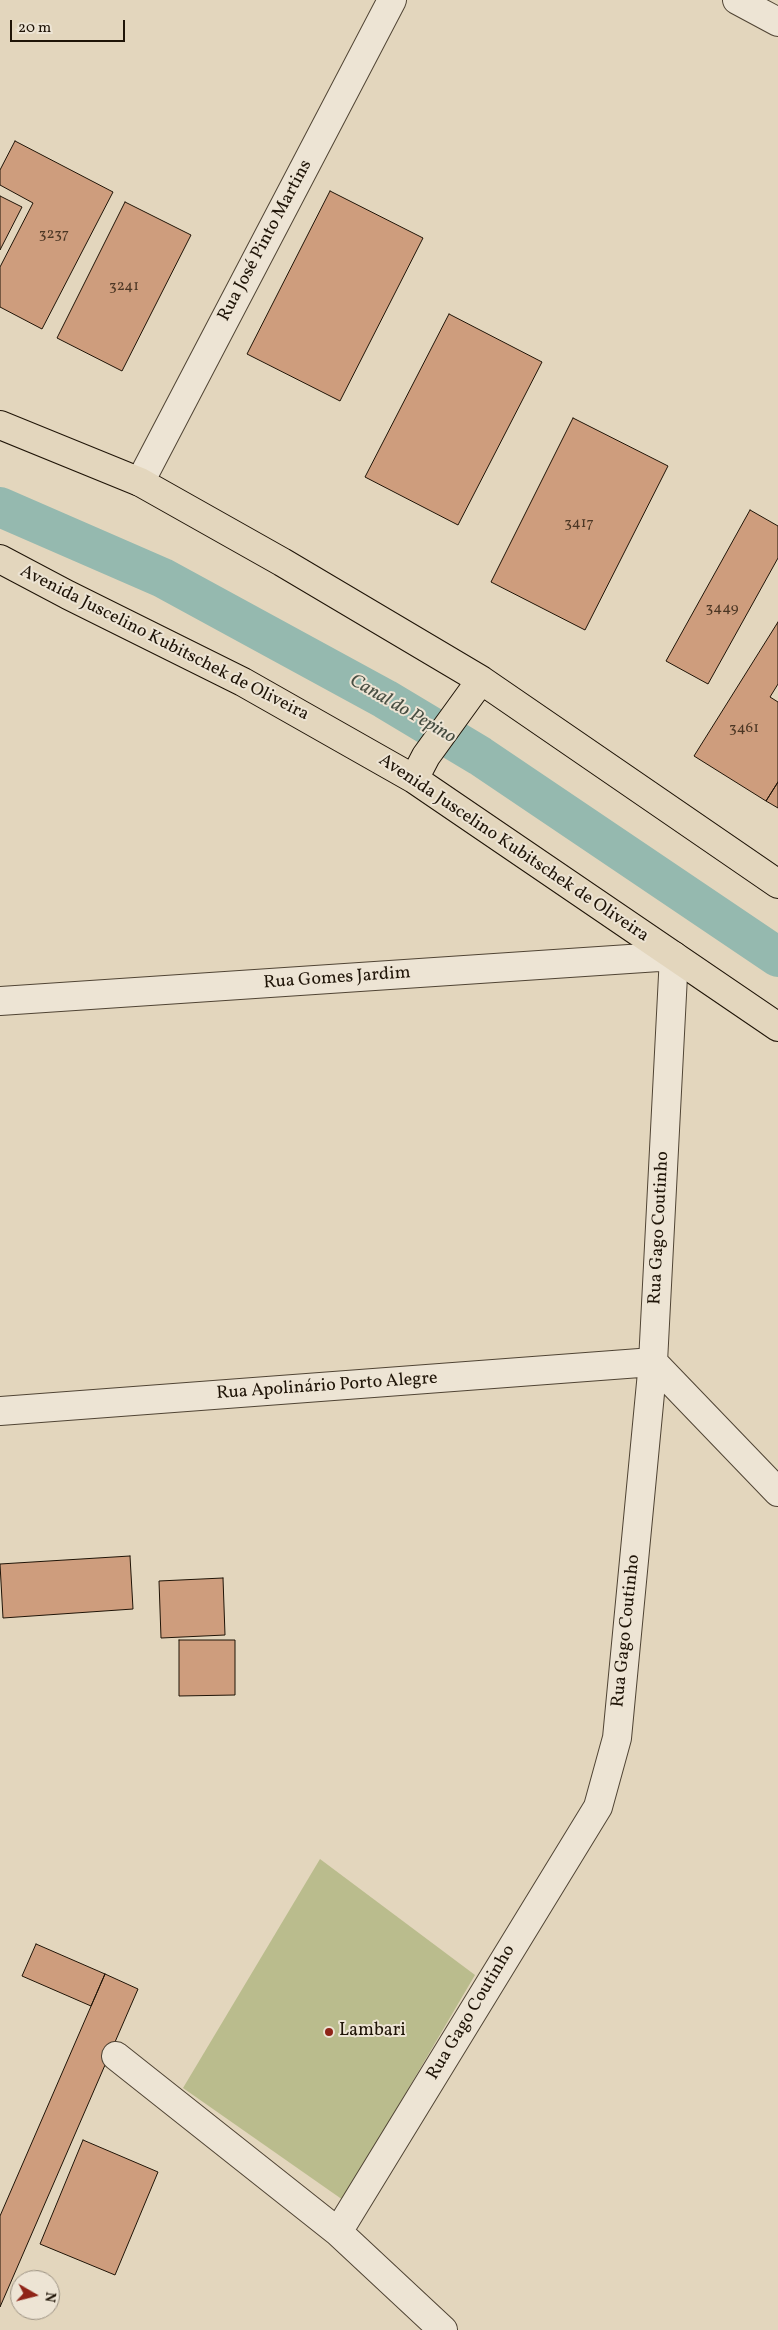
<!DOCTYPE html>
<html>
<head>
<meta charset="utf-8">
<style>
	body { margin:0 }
	#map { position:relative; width:778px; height:2330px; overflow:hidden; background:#e3d6bd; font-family:Vollkorn,serif }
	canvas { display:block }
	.north { position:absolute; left:10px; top:2270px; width:50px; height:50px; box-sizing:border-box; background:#ede4d4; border:1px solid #9b9182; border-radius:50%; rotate:98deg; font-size:14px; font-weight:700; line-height:20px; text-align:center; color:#1f1407 }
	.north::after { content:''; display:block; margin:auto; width:18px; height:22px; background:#8f2418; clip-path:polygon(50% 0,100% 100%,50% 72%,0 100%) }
	.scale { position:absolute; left:10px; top:20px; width:115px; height:22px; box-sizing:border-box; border:2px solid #1f1407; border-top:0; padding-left:6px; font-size:15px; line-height:18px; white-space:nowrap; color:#1f1407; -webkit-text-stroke:4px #ede4d4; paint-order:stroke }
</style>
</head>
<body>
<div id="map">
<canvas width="778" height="2330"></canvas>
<div class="north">N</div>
<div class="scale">20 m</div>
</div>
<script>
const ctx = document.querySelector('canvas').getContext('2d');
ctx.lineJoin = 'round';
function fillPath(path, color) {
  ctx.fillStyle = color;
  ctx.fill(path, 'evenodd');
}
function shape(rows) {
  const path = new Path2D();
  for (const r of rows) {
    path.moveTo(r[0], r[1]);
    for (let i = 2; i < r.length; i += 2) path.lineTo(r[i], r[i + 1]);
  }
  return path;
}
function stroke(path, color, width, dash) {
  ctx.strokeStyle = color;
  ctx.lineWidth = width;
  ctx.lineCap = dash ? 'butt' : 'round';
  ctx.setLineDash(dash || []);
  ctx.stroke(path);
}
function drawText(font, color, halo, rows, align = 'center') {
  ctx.font = font + ' Vollkorn,serif';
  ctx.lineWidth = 4;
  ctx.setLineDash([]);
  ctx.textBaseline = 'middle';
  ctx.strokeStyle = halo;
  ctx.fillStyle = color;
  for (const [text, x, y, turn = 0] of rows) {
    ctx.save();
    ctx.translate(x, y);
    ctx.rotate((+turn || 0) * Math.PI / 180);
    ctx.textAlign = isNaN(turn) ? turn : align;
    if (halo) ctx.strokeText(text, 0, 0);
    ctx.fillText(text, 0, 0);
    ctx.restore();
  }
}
const green = shape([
	[320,1859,475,1975,343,2200,183,2088]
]);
const canal = shape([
	[0,507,163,578,385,699,480,756,778,957]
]);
const building = shape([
	[15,141,113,192,42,329,0,307,0,267,33,203,0,185,0,170,15,141],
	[330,191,423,238,340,401,247,354,330,191],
	[0,196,22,207,0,250,0,196],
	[125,202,191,235,122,371,57,338,125,202],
	[449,314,542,362,458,525,365,477,449,314],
	[573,418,668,466,585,630,491,582,573,418],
	[750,510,778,526,778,558,708,684,666,661,750,510],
	[778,622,778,684,770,697,778,702,778,782,766,801,694,756,778,622],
	[778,782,778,808,766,801,778,782],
	[130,1556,133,1609,3,1618,0,1564,130,1556],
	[223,1578,225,1635,161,1638,159,1581,223,1578],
	[179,1640,235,1640,235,1695,179,1696,179,1640],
	[36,1944,105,1974,91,2006,22,1976,36,1944],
	[105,1974,138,1989,0,2307,0,2216,105,1974],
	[83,2140,158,2172,115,2275,40,2244,83,2140]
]);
const minor = shape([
	[737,0,778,22],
	[140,482,392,0],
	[0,1001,674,956,653,1362,617,1738,598,1807,338,2232],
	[0,1411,653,1362,778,1492],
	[116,2056,338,2232,443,2330]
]);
const major = shape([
	[0,425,140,482,282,562,481,680,778,884],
	[0,559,68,595,243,682,414,779,778,1027],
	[414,779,426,756,481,680]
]);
const markers = [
	[329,2032,5,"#8f2418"]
];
const numberNames = [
	["3237",54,235],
	["3241",124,287],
	["3417",579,524],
	["3449",722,609],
	["3461",744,729]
];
const streetNames = [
	["Rua José Pinto Martins",266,241,-62],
	["Avenida Juscelino Kubitschek de Oliveira",164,644,27],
	["Avenida Juscelino Kubitschek de Oliveira",513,849,34],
	["Rua Gomes Jardim",337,979,-4],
	["Rua Gago Coutinho",660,1228,-87],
	["Rua Apolinário Porto Alegre",327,1387,-4],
	["Rua Gago Coutinho",627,1631,-84],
	["Rua Gago Coutinho",472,2013,-59]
];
const poiNames = [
	["Lambari",339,2032]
];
const waterNames = [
	["Canal do Pepino",402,710,30]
];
fillPath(green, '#babc8d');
stroke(canal, '#95b9af', 40);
fillPath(building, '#ce9d7d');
stroke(building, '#1f1407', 1);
stroke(minor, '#504434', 30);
stroke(major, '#1f1407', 30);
stroke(minor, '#ede4d4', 28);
stroke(major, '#e3d6bd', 28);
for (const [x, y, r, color] of markers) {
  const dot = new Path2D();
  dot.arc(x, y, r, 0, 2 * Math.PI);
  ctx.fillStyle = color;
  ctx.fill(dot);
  stroke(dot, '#ede4d4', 2);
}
drawText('15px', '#4b3624', null, numberNames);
drawText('18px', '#1f1407', '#ede4d4', streetNames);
drawText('18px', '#1f1407', '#ede4d4', poiNames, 'left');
drawText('italic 19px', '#484e42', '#ede4d4', waterNames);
</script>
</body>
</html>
